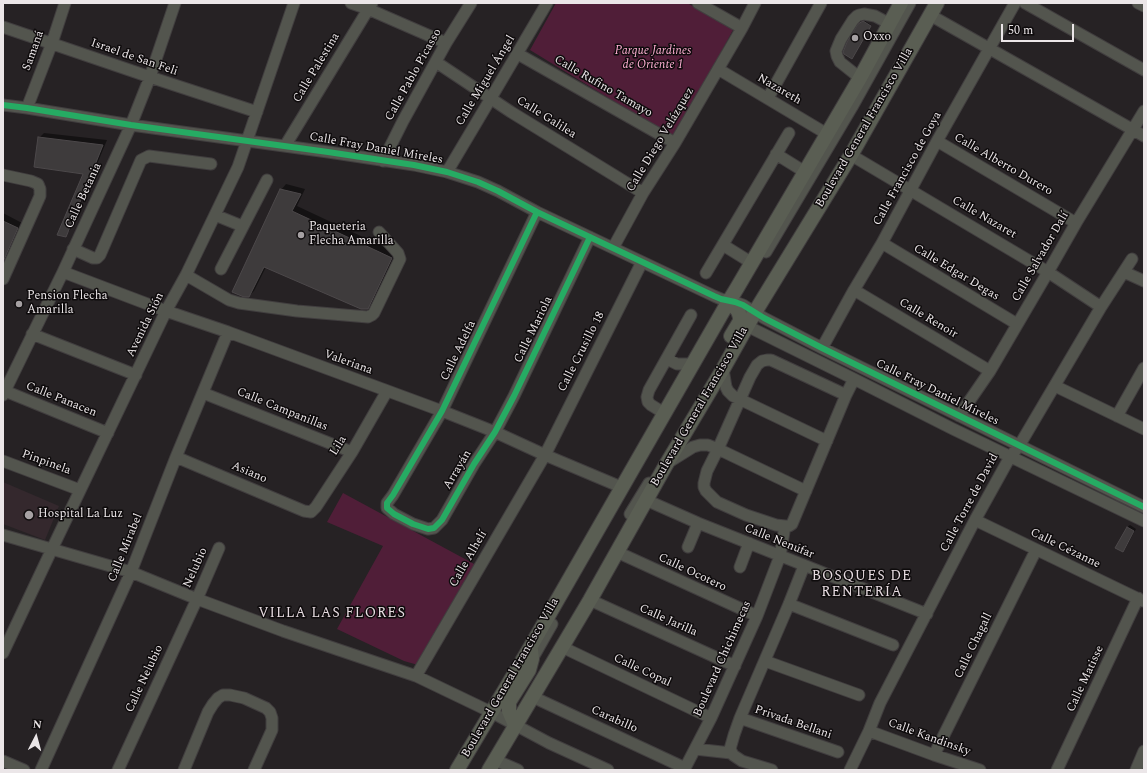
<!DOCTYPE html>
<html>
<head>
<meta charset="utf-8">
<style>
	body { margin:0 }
	#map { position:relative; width:1147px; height:773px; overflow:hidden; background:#262224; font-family:Spectral,serif }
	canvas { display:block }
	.frame { position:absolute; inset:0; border:4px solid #ebe6e8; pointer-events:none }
	.north { position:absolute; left:16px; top:717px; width:40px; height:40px; -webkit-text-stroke:3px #0e0b0c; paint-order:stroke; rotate:6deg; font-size:11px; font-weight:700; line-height:16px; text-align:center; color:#ebe6e8 }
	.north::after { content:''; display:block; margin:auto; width:14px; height:18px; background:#ebe6e8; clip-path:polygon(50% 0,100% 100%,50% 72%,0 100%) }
	.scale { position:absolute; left:1001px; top:24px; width:73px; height:18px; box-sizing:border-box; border:2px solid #ebe6e8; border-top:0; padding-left:5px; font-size:12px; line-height:14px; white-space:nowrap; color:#ebe6e8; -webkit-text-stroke:3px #0e0b0c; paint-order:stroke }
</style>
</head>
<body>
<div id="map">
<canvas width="1147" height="773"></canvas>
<div class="frame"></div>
<div class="north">N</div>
<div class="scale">50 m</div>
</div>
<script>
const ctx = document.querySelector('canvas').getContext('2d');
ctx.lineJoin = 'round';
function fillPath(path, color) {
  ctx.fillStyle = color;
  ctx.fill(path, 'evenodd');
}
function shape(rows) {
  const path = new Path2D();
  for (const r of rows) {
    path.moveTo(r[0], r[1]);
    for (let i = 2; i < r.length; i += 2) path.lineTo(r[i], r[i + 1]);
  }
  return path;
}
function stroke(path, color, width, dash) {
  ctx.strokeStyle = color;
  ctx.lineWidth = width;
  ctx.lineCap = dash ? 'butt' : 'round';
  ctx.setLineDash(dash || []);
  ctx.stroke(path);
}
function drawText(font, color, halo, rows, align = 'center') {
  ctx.font = font + ' Spectral,serif';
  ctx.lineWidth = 3;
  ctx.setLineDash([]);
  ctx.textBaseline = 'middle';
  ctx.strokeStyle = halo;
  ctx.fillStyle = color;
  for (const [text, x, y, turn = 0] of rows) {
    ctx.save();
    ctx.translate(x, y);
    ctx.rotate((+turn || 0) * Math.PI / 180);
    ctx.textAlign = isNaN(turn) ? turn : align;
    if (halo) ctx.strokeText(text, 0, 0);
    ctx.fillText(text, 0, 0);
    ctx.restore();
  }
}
const built = shape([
	[3,482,59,506,45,540,3,524]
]);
const green = shape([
	[556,3,687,3,734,28,675,138,664,132,530,50],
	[343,493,476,565,418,665,404,661,337,629,383,546,327,522]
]);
const shadow = shape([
	[865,21,871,25,853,57,861,24],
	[44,133,107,140,70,230,65,235,84,173,39,138],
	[286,184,305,189,297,206,397,253,373,303,367,308,266,267,254,291,249,296,281,190],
	[3,213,22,223,8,256,3,260],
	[1130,525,1136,529,1125,549,1123,551,1127,527]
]);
const building = shape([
	[863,21,871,26,852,59,844,54,843,52,847,42,858,24,863,21],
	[38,137,103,145,66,237,57,235,83,174,34,167,38,137],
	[280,189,301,194,292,211,392,258,368,309,361,309,264,267,249,297,244,297,232,292,280,189],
	[3,221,18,228,3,262,3,221],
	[1127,527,1134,531,1123,552,1115,548,1127,527]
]);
const minor = shape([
	[351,3,368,9,446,43],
	[698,3,742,28],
	[1025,3,1144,70],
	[1138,3,1144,6],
	[930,15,1144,136],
	[3,27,150,77,257,112],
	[518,54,675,143],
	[436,62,511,112,643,193],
	[718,69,827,134],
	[860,78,840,62,837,56,836,51,841,39,853,20,857,16,859,15,864,14,875,16,890,24],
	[768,98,821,3],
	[3,105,27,108,131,125,328,152,414,165,447,172,478,182,498,191,537,212,714,296,721,299,735,302,743,305,764,318,822,348,1144,507],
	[27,108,52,43,65,3],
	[937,141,1076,223],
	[285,146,372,3],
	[776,154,805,172],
	[851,155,1048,272,1101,307],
	[383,161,403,121,446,43,471,3],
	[447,172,491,98,547,3],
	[3,175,31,181,38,184,40,189,40,196,3,279],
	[537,212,442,411,393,495,387,503,387,508,394,514,413,524,428,529,434,528,442,520,474,464,495,432,514,396,590,237],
	[215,215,242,226],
	[882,243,1017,324],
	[723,245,752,263],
	[613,248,643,193,675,143,742,28,755,3],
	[73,249,93,258,97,258,100,255,141,160,149,156,211,164],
	[766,252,852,107,910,3],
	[221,269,267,180],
	[63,272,166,311,228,332,442,411,495,432,545,455,621,487],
	[1124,272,1144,281],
	[706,273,789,133],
	[186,275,229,300,239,303,297,311,368,317,372,315,374,313,400,259,398,253,379,232],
	[854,290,990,371],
	[741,322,747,326,854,379,953,429,1144,521],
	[32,334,136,375],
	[822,348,854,290,882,243,937,141,1015,3],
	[668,356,671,361,677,364,692,364],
	[723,369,726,387,728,391,733,396,827,441],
	[1055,386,1144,429],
	[5,391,108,433],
	[203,393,352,452],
	[3,395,63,272,131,125,150,77,175,3],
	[846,395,771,360,767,360,762,361,757,365,750,377,718,449,707,471,704,483,704,487,706,491,717,502,746,515,776,525,785,526,789,526,792,524,846,395,854,379],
	[664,413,651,405,648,402,647,397,649,390,691,315],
	[959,416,990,371,1048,272,1076,223,1144,111],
	[1117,416,1144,368],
	[176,457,304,511,311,512,316,507,352,452,387,391],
	[3,461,80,490],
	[669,462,693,447,700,445,708,445,718,449,806,491],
	[646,500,698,523,927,614],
	[630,514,649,483],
	[975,520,1143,601],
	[3,535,131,572,197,599,283,631,416,676,491,712,549,743,608,770],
	[688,547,698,523],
	[617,552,757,616],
	[740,567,749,543],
	[590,600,735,666],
	[789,604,893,645],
	[562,647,711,718],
	[3,653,52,549,166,311,186,275,238,167,294,3],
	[531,661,552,624],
	[765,661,859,695],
	[416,676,545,455,642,262],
	[533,697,685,768],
	[740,718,838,752],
	[869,731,934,755,980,770],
	[695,749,731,753],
	[934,755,1036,550],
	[495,760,518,770],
	[3,761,24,770],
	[41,770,131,572,176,457,228,332],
	[118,770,197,599,219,548],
	[184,770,208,712,213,704,218,698,223,695,230,695,244,698,266,708,270,712,272,718,272,730,254,770],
	[684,770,711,718,757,616,780,556,785,526],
	[772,770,742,761,733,755,730,749,734,735,740,718,789,604,804,566],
	[850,770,869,731,880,703,975,520,1010,457,1019,446,1101,307,1132,259],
	[1057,770,1138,598],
	[1136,770,1144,751]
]);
const major = shape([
	[729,300,738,311,740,317,740,321,731,336],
	[515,725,509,711,509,702,529,670,532,659,531,650],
	[457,770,531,646,726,306,737,288,860,78,901,3],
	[489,770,590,600,667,463,723,369,755,312,851,155,937,3]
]);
const cycleway = shape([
	[3,105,27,108,131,125,328,152,414,165,447,172,478,182,498,191,537,212,714,296,721,299,735,302,743,305,764,318,822,348,1144,507],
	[537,212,442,411,393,495,387,503,387,508,394,514,413,524,428,529,434,528,442,520,474,464,495,432,514,396,590,237]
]);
const markers = [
	[855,38,4,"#a6a1a3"],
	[301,235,4,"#a6a1a3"],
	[19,304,4,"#a6a1a3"],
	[29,515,5,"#a6a1a3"]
];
const poiNames = [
	["Oxxo",863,38],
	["Paqueteria",309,228],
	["Flecha Amarilla",309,242],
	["Pension Flecha",27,297],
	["Amarilla",27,311],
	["Hospital La Luz",38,515]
];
const streetNames = [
	["Samaná",34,51,-70],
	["Israel de San Feli",134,58,19],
	["Calle Palestina",317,68,-59],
	["Calle Pablo Picasso",414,75,-61],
	["Calle Miguel Ángel",486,81,-59],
	["Calle Rufino Tamayo",603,87,30],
	["Nazareth",779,90,30],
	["Calle Galilea",546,118,32],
	["Boulevard General Francisco Villa",865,128,-60],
	["Calle Diego Velázquez",661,140,-59],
	["Calle Fray Daniel Mireles",376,149,10],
	["Calle Alberto Durero",1003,165,30],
	["Calle Francisco de Goya",908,169,-61],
	["Calle Betania",84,196,-65],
	["Calle Nazaret",984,218,30],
	["Calle Salvador Dalí",1041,257,-60],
	["Calle Edgar Degas",956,273,31],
	["Calle Renoir",928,319,31],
	["Avenida Sión",146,325,-64],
	["Calle Mariola",534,330,-64],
	["Calle Adelfa",459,351,-64],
	["Calle Crusillo 18",582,352,-63],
	["Valeriana",348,363,20],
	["Calle Fray Daniel Mireles",937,393,26],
	["Calle Panacen",61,400,22],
	["Boulevard General Francisco Villa",700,407,-60],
	["Calle Campanillas",282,410,22],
	["Lila",339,446,-58],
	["Pinpinela",46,463,20],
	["Arrayán",458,470,-59],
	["Asiano",249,473,23],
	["Calle Torre de David",970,503,-62],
	["Calle Nenúfar",779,542,22],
	["Calle Mirabel",126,548,-68],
	["Calle Cézanne",1065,549,26],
	["Calle Alhelí",469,559,-60],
	["Nelubio",196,568,-66],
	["Calle Ocotero",692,573,25],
	["Calle Jarilla",668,621,24],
	["Calle Chagall",974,646,-64],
	["Boulevard Chichimecas",723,659,-66],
	["Calle Copal",642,671,25],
	["Boulevard General Francisco Villa",511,678,-60],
	["Calle Nelubio",145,679,-65],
	["Calle Matisse",1086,679,-65],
	["Carabillo",614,720,24],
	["Privada Bellani",793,723,19],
	["Calle Kandinsky",929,738,20]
];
const parkNames = [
	["Parque Jardines",653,52],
	["de Oriente 1",653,66]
];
const quarterNames = [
	["BOSQUES DE",862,577],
	["RENTERÍA",862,593],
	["VILLA LAS FLORES",332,614]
];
fillPath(built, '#34282d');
fillPath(green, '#501e38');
fillPath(shadow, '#0007');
fillPath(building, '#3e3b3c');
stroke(building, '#4c484a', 1);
stroke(minor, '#413e3f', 13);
stroke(major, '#413e3f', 16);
stroke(minor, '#53554e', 11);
stroke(major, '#5a5e53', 14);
stroke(cycleway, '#26ab63', 6);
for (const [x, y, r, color] of markers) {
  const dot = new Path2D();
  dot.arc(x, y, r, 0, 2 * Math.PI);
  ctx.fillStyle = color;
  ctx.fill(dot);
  stroke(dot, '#0e0b0c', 1.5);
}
drawText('12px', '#ebe6e8', '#0e0b0c', poiNames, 'left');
drawText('12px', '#ebe6e8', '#0e0b0c', streetNames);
drawText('italic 12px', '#feafd3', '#0e0b0c', parkNames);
ctx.letterSpacing = '1px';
drawText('14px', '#e7dce1', '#0e0b0c', quarterNames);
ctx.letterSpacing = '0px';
</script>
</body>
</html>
